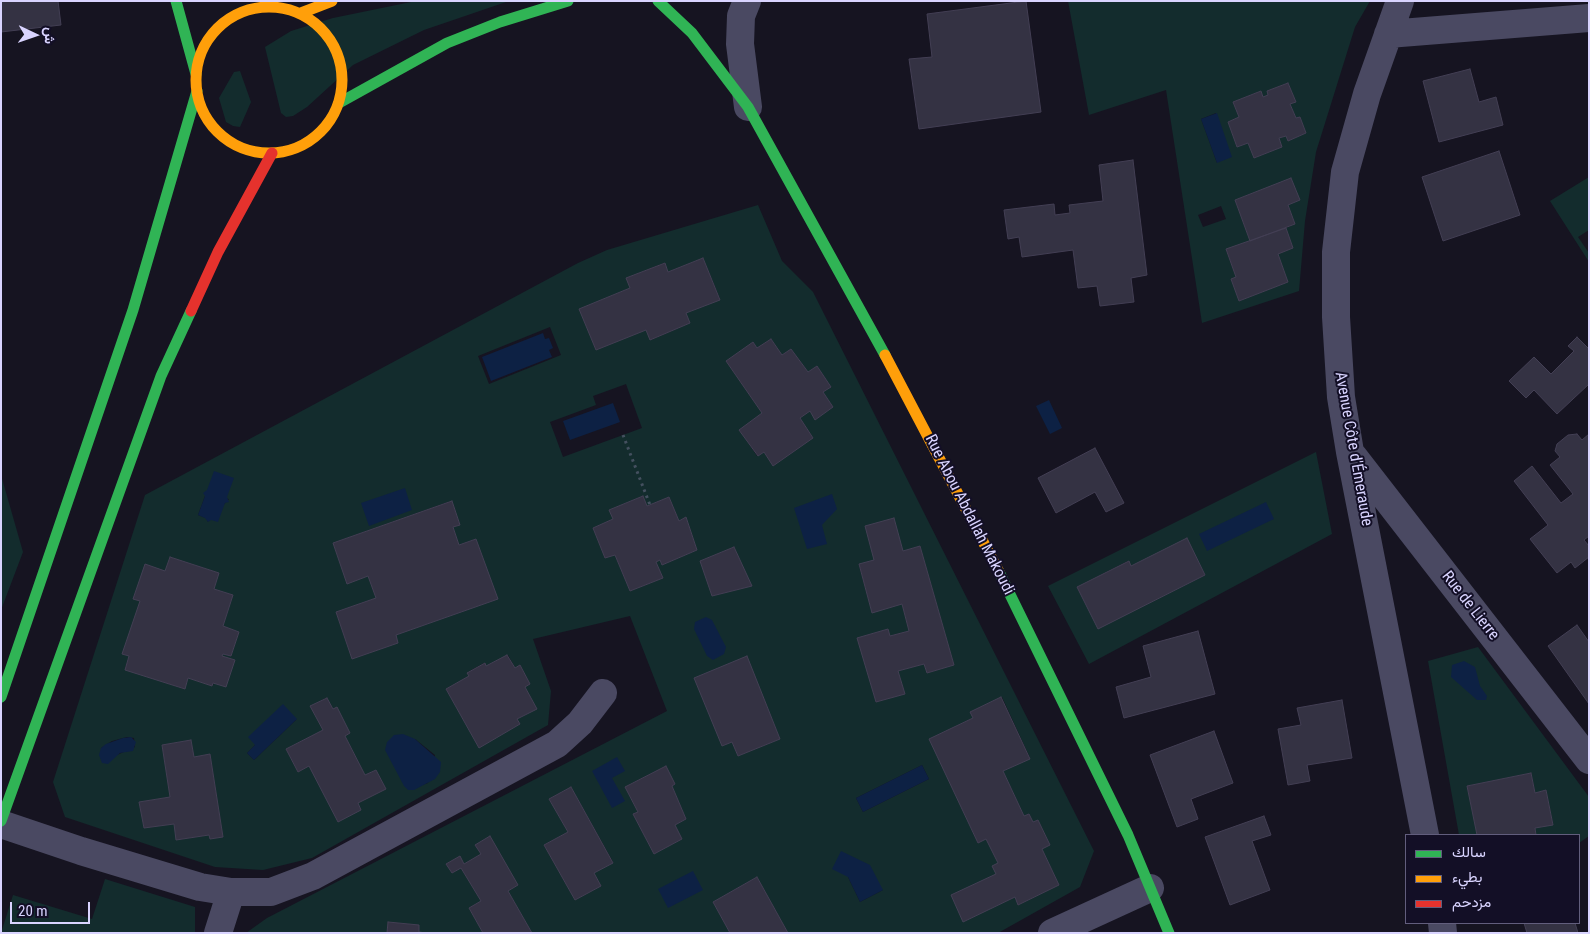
<!DOCTYPE html>
<html>
<head>
<meta charset="utf-8">
<style>
	body { margin:0 }
	#map { position:relative; width:1590px; height:934px; overflow:hidden; background:#161421; font-family:"Roboto Condensed",Vazirmatn,sans-serif }
	canvas { display:block }
	.frame { position:absolute; inset:0; border:2px solid #d9d4ff; pointer-events:none }
	.legend { position:absolute; left:1405px; top:834px; width:175px; height:90px; box-sizing:border-box; background:#130f26; border:1px solid #625e7d; margin:0; padding:6px 9px; list-style:none; font-size:15px; color:#d9d4ff }
	.legend li { display:flex; align-items:center; gap:10px; height:25px }
	.legend b { width:25px; border:1px solid #625e7d }
	.north { position:absolute; left:10px; top:10px; width:50px; height:50px; -webkit-text-stroke:4px #130f26; paint-order:stroke; rotate:93deg; font-size:14px; font-weight:700; line-height:20px; text-align:center; color:#d9d4ff }
	.north::after { content:''; display:block; margin:auto; width:18px; height:22px; background:#d9d4ff; clip-path:polygon(50% 0,100% 100%,50% 72%,0 100%) }
	.scale { position:absolute; left:10px; top:902px; width:80px; height:22px; box-sizing:border-box; border:2px solid #d9d4ff; border-top:0; padding-left:6px; font-size:15px; line-height:18px; white-space:nowrap; color:#d9d4ff; -webkit-text-stroke:4px #130f26; paint-order:stroke }
</style>
</head>
<body>
<div id="map">
<canvas width="1590" height="934"></canvas>
<div class="frame"></div>
<ul class="legend">
<li><b style="height:6px;background:#30b455"></b>سالك</li>
<li><b style="height:6px;background:#ff9f0a"></b>بطيء</li>
<li><b style="height:6px;background:#e5322d"></b>مزدحم</li>
</ul>
<div class="north">ش</div>
<div class="scale">20 m</div>
</div>
<script>
const ctx = document.querySelector('canvas').getContext('2d');
ctx.lineJoin = 'round';
function fillPath(path, color) {
  ctx.fillStyle = color;
  ctx.fill(path, 'evenodd');
}
function shape(rows) {
  const path = new Path2D();
  for (const r of rows) {
    if (r.length === 3) {
      path.moveTo(r[0] + r[2], r[1]);
      path.arc(r[0], r[1], r[2], 0, 2 * Math.PI);
      continue;
    }
    path.moveTo(r[0], r[1]);
    for (let i = 2; i < r.length; i += 2) path.lineTo(r[i], r[i + 1]);
  }
  return path;
}
function stroke(path, color, width, dash) {
  ctx.strokeStyle = color;
  ctx.lineWidth = width;
  ctx.lineCap = dash ? 'butt' : 'round';
  ctx.setLineDash(dash || []);
  ctx.stroke(path);
}
function drawText(font, color, halo, rows, align = 'center') {
  ctx.font = font + ' "Roboto Condensed",sans-serif';
  ctx.lineWidth = 4;
  ctx.setLineDash([]);
  ctx.textBaseline = 'middle';
  ctx.strokeStyle = halo;
  ctx.fillStyle = color;
  for (const [text, x, y, turn = 0] of rows) {
    ctx.save();
    ctx.translate(x, y);
    ctx.rotate((+turn || 0) * Math.PI / 180);
    ctx.textAlign = isNaN(turn) ? turn : align;
    if (halo) ctx.strokeText(text, 0, 0);
    ctx.fillText(text, 0, 0);
    ctx.restore();
  }
}
const green = shape([
	[416,1,509,1,424,30,353,65,307,107,293,116,286,117,281,113,265,47,291,31,333,18],
	[1068,1,1370,1,1355,27,1316,152,1305,221,1299,291,1202,323,1166,90,1089,115],
	[1288,83,1296,102,1290,104,1296,118,1300,117,1306,133,1288,141,1286,136,1279,138,1282,147,1254,158,1248,143,1237,147,1228,122,1239,117,1233,102,1261,91,1263,97,1268,95,1267,91],
	[1216,113,1217,163,1201,119],
	[1291,179,1299,200,1288,205,1295,224,1286,228,1293,248,1278,254,1288,282,1239,301,1231,279,1236,277,1226,250,1250,241,1235,200],
	[1221,206,1226,219,1203,227,1198,215],
	[240,71,251,102,240,127,233,126,226,122,219,98,234,72],
	[1589,177,1589,230,1578,237,1589,253,1589,262,1550,201],
	[758,205,782,261,813,292,1094,851,1080,887,998,933,788,933,757,877,713,902,730,933,532,933,508,891,518,885,475,845,481,854,464,864,459,857,446,864,452,873,461,868,481,901,469,908,483,933,419,932,419,925,388,922,387,933,246,933,267,918,667,711,630,616,533,639,551,691,548,725,312,858,263,870,215,867,65,817,53,782,145,495,578,263,607,250],
	[703,258,720,299,686,313,690,323,651,340,646,330,596,350,580,309,630,288,627,278,664,263,668,272],
	[550,327,561,355,489,384,478,356],
	[771,339,782,355,791,349,808,372,817,366,831,387,823,392,833,407,816,419,810,411,800,418,813,438,773,466,764,452,757,456,740,430,762,413,726,361,753,342,757,348],
	[626,384,642,428,563,457,550,422,596,405,593,396],
	[205,496,229,499,208,522,206,518,198,515],
	[643,496,647,506,669,497,679,521,686,518,697,550,662,565,660,560,656,562,663,578,630,591,615,555,605,558,593,528,613,519,610,510],
	[451,501,460,525,453,527,459,545,476,539,497,599,396,635,398,643,352,659,336,612,376,598,368,576,347,583,333,543],
	[920,546,954,665,927,673,924,664,898,671,905,694,876,702,858,638,888,629,890,636,909,631,902,604,872,612,859,565],
	[734,547,751,586,712,596,701,561],
	[170,557,219,573,214,589,233,595,223,626,239,632,231,656,223,654,222,656,235,660,212,686,188,678,184,689,125,669,129,656,123,654,140,601,134,599,165,571],
	[508,655,515,668,520,665,530,684,525,687,536,709,517,719,520,724,479,747,446,689,469,676,468,672,484,663,486,666],
	[746,656,780,739,738,756,732,742,722,746],
	[1002,697,1030,758,1003,771,1024,816,1029,814,1033,822,1038,820,1050,845,1042,849,1059,885,1018,905,1015,897,964,921,996,874,998,863,986,839,978,843,930,739,973,718,970,712],
	[326,698,350,733,345,736,365,775,376,770,386,789,358,803,361,810,309,766,298,772,286,749,323,730,311,706],
	[297,719,254,760,247,753,256,744],
	[127,737,134,738,135,747,117,755,101,748,112,741],
	[415,739,435,755,428,783,408,790],
	[191,740,194,757,210,754,223,837,210,839,209,835,177,840,174,824,144,828,139,802,170,797,162,745],
	[922,765,929,779,863,812,856,798],
	[666,766,675,784,672,786,686,819,675,825,682,839,654,854,633,814,638,812,625,787],
	[571,787,613,862,594,873,601,886,575,900,544,845,568,832,549,799],
	[848,877,883,890,860,902],
	[1316,452,1332,534,1089,664,1048,586],
	[1187,539,1205,575,1098,628,1077,587,1128,561,1131,566],
	[1,475,23,552,1,610],
	[1478,647,1589,797,1589,836,1579,843,1579,835,1536,835,1535,828,1553,824,1546,790,1535,793,1531,773,1467,786,1477,835,1459,835,1428,661],
	[105,879,195,907,195,933,1,933,13,895,92,919]
]);
const water = shape([
	[1217,113,1232,157,1217,163,1201,119],
	[543,333,545,339,549,338,553,348,549,350,552,357,491,381,482,357],
	[1049,400,1062,428,1050,434,1036,406],
	[613,403,620,422,570,440,563,421],
	[214,471,234,478,227,497,229,502,225,503,218,522,211,520,208,522,205,518,198,515,205,496,203,493,207,490],
	[405,488,412,510,369,526,361,503],
	[832,494,837,509,822,525,827,544,807,549,794,508],
	[1266,502,1274,519,1207,551,1199,534],
	[706,617,712,620,726,647,724,654,713,660,707,656,694,629,695,622],
	[1464,661,1475,667,1480,686,1487,696,1486,700,1477,700,1451,677,1452,665],
	[283,704,297,719,254,760,247,753,255,745,248,737],
	[403,734,415,739,441,762,440,772,435,779,414,790,408,790,404,786,385,750,387,742,394,735],
	[131,737,136,742,133,751,120,753,108,764,102,763,99,755,101,748,106,744,123,738],
	[617,757,625,771,612,778,625,801,612,808,592,771],
	[922,765,929,779,863,812,856,798],
	[841,851,870,865,883,890,860,902,848,877,832,869],
	[693,871,703,890,668,908,658,889]
]);
const building = shape([
	[1,1,58,1,61,25,1,32,1,1],
	[1026,1,1041,112,919,129,909,59,932,57,927,14,1026,1],
	[1470,69,1479,102,1496,97,1503,125,1439,142,1423,81,1470,69],
	[1288,83,1296,102,1290,104,1296,118,1300,117,1306,133,1288,141,1286,136,1279,138,1282,147,1254,158,1248,143,1237,147,1228,122,1239,117,1233,102,1261,91,1263,97,1268,95,1267,91,1288,83],
	[1499,151,1520,215,1443,241,1422,177,1499,151],
	[1133,160,1147,275,1131,278,1134,302,1100,306,1097,286,1078,288,1073,250,1022,257,1019,237,1008,239,1004,210,1054,204,1055,215,1070,213,1069,205,1103,201,1099,165,1133,160],
	[1291,178,1300,200,1288,205,1295,224,1250,241,1235,200,1291,178],
	[1286,228,1293,248,1278,254,1288,282,1239,301,1231,279,1236,277,1226,249,1286,228],
	[703,258,720,300,686,313,690,323,650,340,646,330,596,350,579,309,630,288,626,278,665,263,668,272,703,258],
	[1577,337,1589,349,1589,384,1557,414,1534,390,1526,398,1509,381,1534,357,1551,374,1574,351,1568,346,1577,337],
	[771,339,782,355,791,349,808,372,817,366,831,387,823,392,833,407,815,420,810,411,800,418,813,438,773,466,764,452,758,456,739,430,762,413,726,361,753,342,757,348,771,339],
	[1577,434,1582,440,1589,434,1589,536,1584,540,1589,546,1589,557,1575,568,1571,562,1557,573,1530,539,1548,525,1514,481,1532,466,1561,503,1573,494,1550,465,1560,457,1555,451,1557,444,1568,435,1577,434],
	[1095,448,1124,503,1106,512,1095,492,1056,513,1038,478,1095,448],
	[643,496,647,506,669,497,679,521,686,517,697,550,662,565,660,560,656,562,663,578,630,591,615,555,605,558,593,528,613,519,609,510,643,496],
	[452,501,460,525,453,527,459,545,476,539,498,599,396,635,398,643,352,659,336,612,376,598,368,576,347,584,333,543,452,501],
	[894,518,903,551,920,546,954,665,927,673,924,664,898,671,905,694,876,702,857,638,888,629,890,636,909,631,902,604,872,613,859,564,874,560,865,526,894,518],
	[1187,538,1205,575,1098,629,1077,587,1129,561,1131,566,1187,538],
	[734,547,752,586,712,596,700,561,734,547],
	[170,557,219,573,214,589,233,595,223,626,239,632,231,656,223,654,222,656,235,660,226,687,213,683,212,686,188,678,185,689,125,670,129,656,122,654,140,601,133,599,145,564,165,571,170,557],
	[1577,625,1589,642,1589,704,1548,646,1577,625],
	[1198,631,1215,694,1124,718,1116,687,1151,677,1143,646,1198,631],
	[507,655,515,668,520,665,530,684,525,687,537,709,517,719,520,724,479,748,446,689,469,676,467,673,485,663,486,666,507,655],
	[747,656,780,739,738,756,732,742,722,746,694,678,747,656],
	[1001,697,1030,759,1003,771,1024,816,1029,814,1033,822,1038,820,1050,845,1042,849,1059,885,1018,905,1015,897,963,922,951,895,996,874,992,866,998,863,986,839,978,843,929,739,973,718,970,712,1001,697],
	[327,698,333,709,337,707,350,733,345,736,365,775,376,770,386,789,358,803,361,810,338,822,309,766,298,772,286,749,323,730,310,706,327,698],
	[1342,700,1352,758,1307,765,1310,781,1288,785,1278,729,1301,725,1297,708,1342,700],
	[1214,731,1233,783,1191,799,1198,819,1177,827,1150,755,1214,731],
	[191,740,194,757,210,754,223,837,210,839,209,835,176,840,174,824,144,828,139,802,170,797,162,745,191,740],
	[666,766,675,784,672,786,686,819,675,825,682,839,654,854,633,814,638,812,625,787,666,766],
	[1531,773,1535,793,1546,790,1553,825,1535,828,1536,835,1477,835,1467,786,1531,773],
	[571,787,613,863,594,873,601,886,575,900,544,845,568,832,549,799,571,787],
	[1264,816,1271,835,1252,841,1270,890,1230,905,1205,837,1264,816],
	[490,836,518,885,508,891,532,933,483,933,469,908,481,901,461,868,452,873,446,864,460,856,464,864,481,854,475,845,490,836],
	[757,877,788,933,730,933,713,902,757,877],
	[388,922,419,925,419,932,426,933,387,933,388,922],
	[1524,923,1575,923,1578,933,1527,933,1524,923]
]);
const path = shape([
	[623,435,650,505]
]);
const street = shape([
	[747,1,741,16,740,44,748,107],
	[1400,1,1367,94,1345,172,1336,252,1336,317,1341,397,1350,452,1425,835],
	[1388,34,1589,18],
	[1354,457,1589,760],
	[1,824,81,851,200,887,231,892,271,892,313,876,557,744,580,723,603,693],
	[1442,923,1443,933],
	[218,933,231,892],
	[1052,933,1150,888]
]);
const fast = shape([
	[176,1,196,74],
	[658,1,692,33,748,107,885,355],
	[339,103,447,43,500,22,568,1],
	[999,572,1128,835,1169,933],
	[1,697,133,310,197,91],
	[1,821,161,376,191,311]
]);
const slow = shape([
	[269,80,73],
	[301,13,332,1],
	[885,355,999,572]
]);
const jam = shape([
	[191,311,218,252,272,153]
]);
const streetNames = [
	["Avenue Côte d'Émeraude",1353,449,80],
	["Rue Abou Abdallah Makoudi",969,515,63],
	["Rue de Lierre",1470,606,52]
];
fillPath(green, '#132c2d');
fillPath(water, '#0d2144');
fillPath(building, '#343243');
stroke(building, '#433f54', 1);
stroke(path, '#44505f', 3, [2.5, 4]);
stroke(street, '#4a4962', 28);
stroke(fast, '#30b455', 11);
stroke(slow, '#ff9f0a', 11);
stroke(jam, '#e5322d', 11);
drawText('16px', '#d9d4ff', '#130f26', streetNames);
</script>
</body>
</html>
